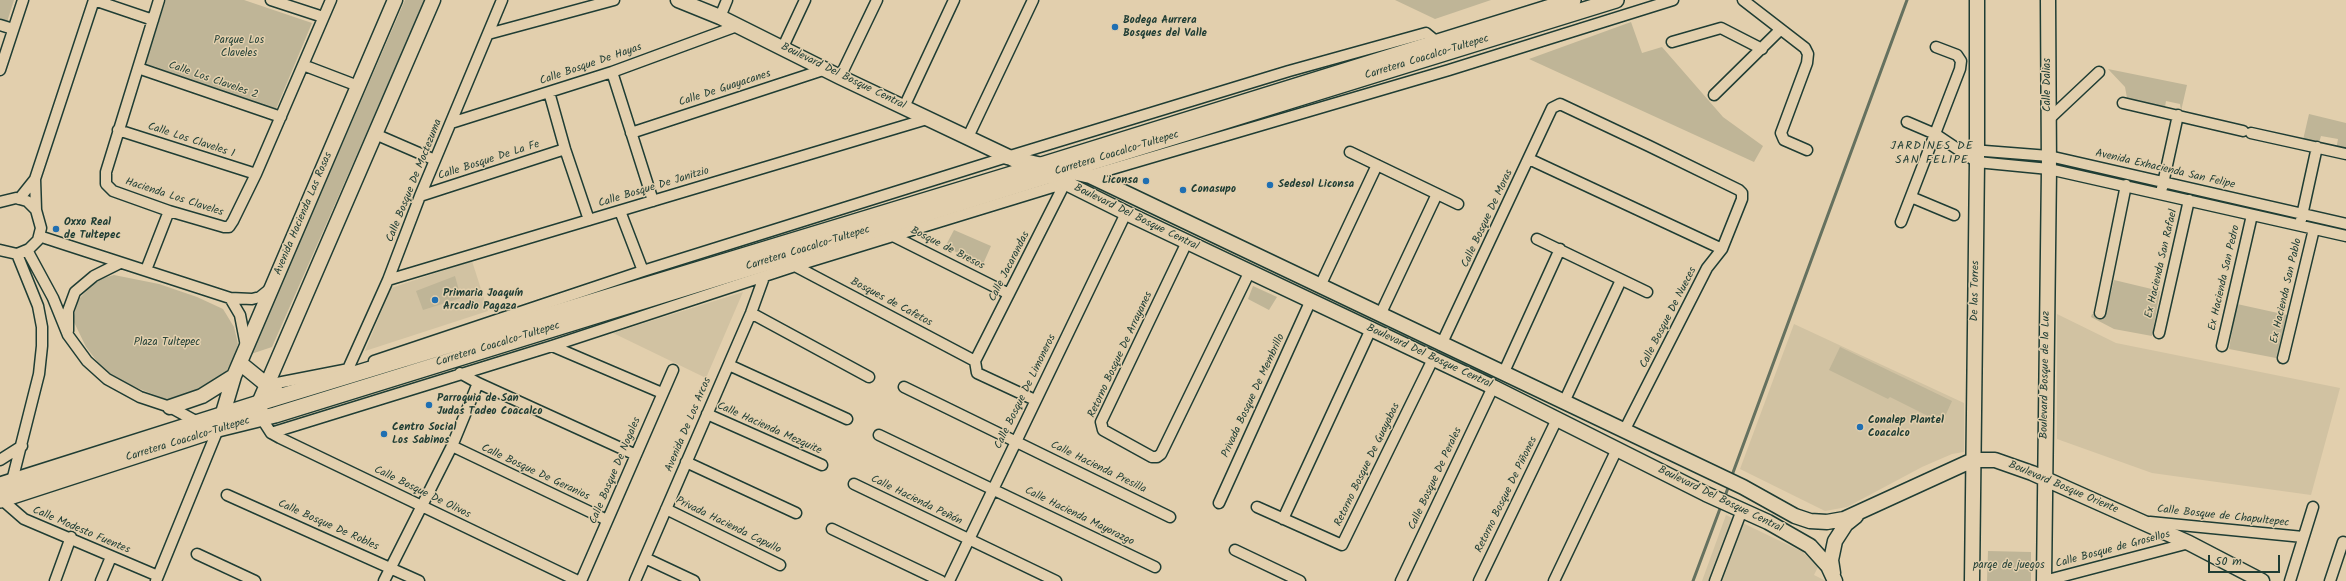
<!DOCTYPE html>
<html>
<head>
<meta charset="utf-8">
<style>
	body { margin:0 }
	#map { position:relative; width:2346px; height:581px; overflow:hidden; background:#e2cfad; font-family:Kalam,sans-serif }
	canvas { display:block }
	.scale { position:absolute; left:2208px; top:555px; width:72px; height:18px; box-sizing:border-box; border:2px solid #1f3d34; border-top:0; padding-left:5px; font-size:12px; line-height:14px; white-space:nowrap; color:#1f3d34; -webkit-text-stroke:3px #e2cfad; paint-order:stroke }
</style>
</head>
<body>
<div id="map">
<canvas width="2346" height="581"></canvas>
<div class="scale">50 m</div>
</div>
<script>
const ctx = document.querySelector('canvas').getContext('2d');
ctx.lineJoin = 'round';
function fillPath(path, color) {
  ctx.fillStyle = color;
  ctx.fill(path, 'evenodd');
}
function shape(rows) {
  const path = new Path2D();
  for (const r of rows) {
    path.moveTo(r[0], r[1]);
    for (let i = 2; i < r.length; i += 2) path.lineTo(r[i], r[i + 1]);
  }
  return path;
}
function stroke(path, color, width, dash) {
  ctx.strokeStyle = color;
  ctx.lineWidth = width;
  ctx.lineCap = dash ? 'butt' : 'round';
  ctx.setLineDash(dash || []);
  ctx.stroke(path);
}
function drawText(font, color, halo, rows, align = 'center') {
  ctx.font = font + ' Kalam,sans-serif';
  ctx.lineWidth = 3;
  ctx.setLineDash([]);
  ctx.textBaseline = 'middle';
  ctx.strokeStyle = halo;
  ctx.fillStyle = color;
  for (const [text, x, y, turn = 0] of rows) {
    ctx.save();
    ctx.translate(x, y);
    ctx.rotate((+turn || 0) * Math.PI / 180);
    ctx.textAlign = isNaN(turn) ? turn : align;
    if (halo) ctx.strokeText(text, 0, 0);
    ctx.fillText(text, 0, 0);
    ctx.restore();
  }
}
const built = shape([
	[472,261,488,311,365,351,391,288],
	[743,292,706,378,613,333],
	[2057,314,2116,343,2340,388,2311,495,2152,473,2057,439],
	[1794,324,1964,403,1964,452,1952,454,1922,467,1847,507,1825,511,1740,469],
	[1726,515,1803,552,1818,567,1814,575,1826,581,1702,581]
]);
const green = shape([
	[0,0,14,0,7,22,0,20],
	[166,0,244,0,312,23,276,109,145,65],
	[405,0,425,0,272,347,251,354],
	[1395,0,1491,0,1435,19],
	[1631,22,1642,53,1662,47,1723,117,1763,146,1754,162,1529,59],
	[2108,69,2187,85,2181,111,2180,104,2166,101,2165,107,2127,98,2125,87],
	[2309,114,2346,123,2346,151,2336,150,2338,139,2321,136,2319,143,2303,140],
	[954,230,991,246,983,264,945,247],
	[114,275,159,284,197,297,223,309,234,327,238,344,233,359,223,377,183,399,165,399,130,385,103,369,86,347,73,320,78,300,97,280],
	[455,276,461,298,423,310,416,291],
	[2114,280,2160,291,2152,336,2114,329,2091,317,2092,314,2105,317],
	[1253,286,1277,297,1269,310,1248,299],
	[2237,304,2287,315,2276,358,2229,349],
	[1840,347,1952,401,1942,423,1890,397,1888,399,1829,370],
	[1988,551,2031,552,2031,581,1987,581]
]);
const stream = shape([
	[1731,478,1907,0],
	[1724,499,1729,485],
	[1693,581,1721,506]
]);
const street = shape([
	[94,0,153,20],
	[159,0,106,172,106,184,113,191,169,211,224,227,229,227,233,221,256,174,331,0],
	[271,0,323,17],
	[1743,0,1805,48,1808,54,1807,63,1781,133,1784,140,1807,150],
	[720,17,727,0],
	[0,25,13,29],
	[488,34,614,0],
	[1672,42,1721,28,1762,49],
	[783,47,805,0],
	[303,65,358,86],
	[138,68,281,117],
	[0,70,23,0],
	[612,72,653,201],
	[840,77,877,0],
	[549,92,565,149,589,220],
	[1714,95,1780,30],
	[2123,103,2243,131],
	[904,107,954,0],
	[2048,120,2099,72],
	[1907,122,1935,134,1977,162,2049,169,2346,236],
	[451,123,612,72,737,26],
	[118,130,256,174],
	[631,133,826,69],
	[2251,133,2346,154],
	[375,134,435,160],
	[968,137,1033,0],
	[1972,150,2049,156,2346,224],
	[1350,152,1458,204],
	[1529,159,1722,249],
	[1088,176,1449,70,1673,0],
	[35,179,36,210],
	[2162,188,2178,115],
	[420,196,565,149],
	[1911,197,1954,215],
	[19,199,35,179,94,0],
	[0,202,16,198,27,201,36,210,41,228,38,240,29,249,17,254,0,250],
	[620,211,643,271],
	[2301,220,2317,147],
	[1901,222,1960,69,1961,61,1957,55,1936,47],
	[39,236,230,298,240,315,246,346],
	[895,237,1009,294],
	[1537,239,1647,292],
	[1187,242,1101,422,1103,430,1152,457,1157,457,1161,454,1250,271],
	[27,250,53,298,68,335,87,361,107,379,140,397,170,407,201,424],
	[795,266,975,361],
	[146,270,169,211],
	[388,280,927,119],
	[1320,286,1377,165],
	[230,298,252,299,260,297,270,289],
	[751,313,869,377],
	[2100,313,2126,185],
	[1380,315,1437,194],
	[68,331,68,311,75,292,94,276,120,263],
	[2159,333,2189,200],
	[1441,345,1552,108,1560,104,1649,146,1739,190,1742,193,1742,199,1722,249,1707,268,1624,431],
	[552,346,662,393],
	[2222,346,2252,215],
	[2283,358,2314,229],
	[374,361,643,271,1007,157,1289,71,1426,33,1437,42],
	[975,361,1065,183],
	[975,361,977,373,1035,400],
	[729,365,847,419],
	[348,369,388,280,420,196,502,0],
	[460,373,478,383,636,455],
	[1503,374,1560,249],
	[267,385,349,369],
	[904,387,1170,517],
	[1564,402,1621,280],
	[707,414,822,465],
	[262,419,271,433,280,438,578,581],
	[271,433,552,346,795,266,1069,182],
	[879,435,1155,567],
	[452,446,607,520],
	[0,460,22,446],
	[686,462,796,513],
	[12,481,39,374,42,346,42,327,38,306,17,254],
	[854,484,1056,581],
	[227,495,419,581],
	[1,499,24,519,158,576],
	[1219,503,1311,300],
	[1257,507,1342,545,1433,359],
	[666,509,780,565],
	[1283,519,1371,329],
	[2150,522,2303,537],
	[832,529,941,581],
	[1235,550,1300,581],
	[197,554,255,581],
	[645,558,694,581],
	[55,581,71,537],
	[101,581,111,557],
	[156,581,218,429],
	[384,581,452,446,478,383],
	[581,581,673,370],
	[635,581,751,313,764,277],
	[949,581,1126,213],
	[1401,581,1493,387],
	[1479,581,1557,419],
	[1554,581,1617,449],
	[1715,581,1742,510],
	[2044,581,2189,543],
	[2290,581,2313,507],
	[2330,581,2343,542,2346,543]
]);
const secondary = shape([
	[678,0,720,17,840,77,1015,160],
	[1007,157,1090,176,1743,487,1795,516,1810,521,1827,522,1844,519,1973,460,1995,460,2032,473,2189,543,2262,581],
	[1044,172,1126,213,1493,387,1706,494,1768,522,1810,546,1828,566,1835,581],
	[240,363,267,385,275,389],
	[170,407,202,396,234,376],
	[261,412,259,403,433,0],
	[220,423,234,376,395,0],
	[1833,573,1831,560,1835,541,1846,524,1856,516],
	[1972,581,1977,162,1977,0],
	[2044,581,2049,169,2048,0]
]);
const primary = shape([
	[0,485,259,403,1035,167,1573,0],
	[0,500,218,429,275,415,1616,0]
]);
const markers = [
	[1115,27,4,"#1f6fb2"],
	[1146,181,4,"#1f6fb2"],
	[1270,185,4,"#1f6fb2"],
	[1183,190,4,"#1f6fb2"],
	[56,229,4,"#1f6fb2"],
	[435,300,4,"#1f6fb2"],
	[429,405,4,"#1f6fb2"],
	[1860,427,4,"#1f6fb2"],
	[384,434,4,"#1f6fb2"]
];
const poiNames = [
	["Bodega Aurrera",1123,21],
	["Bosques del Valle",1123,34],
	["Liconsa",1138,181,"right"],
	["Sedesol Liconsa",1278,185],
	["Conasupo",1191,190],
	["Oxxo Real",64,223],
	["de Tultepec",64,236],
	["Primaria Joaquín",443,294],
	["Arcadio Pagaza",443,307],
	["Parroquia de San",437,399],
	["Judas Tadeo Coacalco",437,412],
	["Conalep Plantel",1868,421],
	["Coacalco",1868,434],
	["Centro Social",392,428],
	["Los Sabinos",392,441]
];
const parkNames = [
	["Parque Los",239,41],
	["Claveles",239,54],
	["Plaza Tultepec",167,343],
	["parqe de juegos",2009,566]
];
const streetNames = [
	["Carretera Coacalco-Tultepec",1427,58,-17],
	["Calle Bosque De Hayas",591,65,-19],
	["Boulevard Del Bosque Central",843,77,26],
	["Calle Los Claveles 2",213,81,19],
	["Calle Dalias",2048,85,-90],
	["Calle De Guayacanes",725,89,-18],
	["Calle Los Claveles 1",191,141,18],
	["Carretera Coacalco-Tultepec",1117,154,-17],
	["Calle Bosque De La Fe",489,161,-18],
	["Avenida Exhacienda San Felipe",2165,170,13],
	["Calle Bosque De Moctezuma",415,181,-68],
	["Calle Bosque De Janitzio",654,188,-17],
	["Hacienda Los Claveles",174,198,18],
	["Avenida Hacienda Las Rosas",304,214,-67],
	["Boulevard Del Bosque Central",1136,218,26],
	["Calle Bosque De Moras",1488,219,-65],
	["Carretera Coacalco-Tultepec",808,249,-17],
	["Bosque de Bresos",947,249,27],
	["Ex Hacienda San Rafael",2162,264,-77],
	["Calle Jacarandas",1010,267,-63],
	["Ex Hacienda San Pedro",2225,278,-77],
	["De las Torres",1976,291,-89],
	["Ex Hacienda San Pablo",2287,291,-77],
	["Bosques de Cafetos",891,303,28],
	["Calle Bosque De Nueces",1669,318,-63],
	["Carretera Coacalco-Tultepec",498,345,-17],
	["Retorno Bosque De Arrayanes",1121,355,-65],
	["Boulevard Del Bosque Central",1429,357,25],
	["Boulevard Bosque de la Luz",2046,375,-89],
	["Calle Bosque De Limoneros",1026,392,-64],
	["Privada Bosque De Membrillo",1254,396,-65],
	["Avenida De Los Arcos",689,425,-67],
	["Calle Hacienda Mezquite",769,429,24],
	["Carretera Coacalco-Tultepec",188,440,-17],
	["Retorno Bosque De Guayabas",1368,465,-64],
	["Calle Hacienda Presilla",1098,468,26],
	["Calle Bosque De Nogales",616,471,-67],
	["Calle Bosque De Geranios",535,473,25],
	["Calle Bosque De Perales",1436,479,-65],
	["Boulevard Bosque Oriente",2063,488,23],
	["Calle Bosque De Olivos",422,493,26],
	["Retorno Bosque De Piñones",1507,495,-64],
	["Boulevard Del Bosque Central",1720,500,26],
	["Calle Hacienda Peñón",916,501,26],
	["Calle Hacienda Mayorazgo",1079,517,26],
	["Calle Bosque de Chapultepec",2223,517,6],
	["Calle Bosque De Robles",328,526,24],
	["Privada Hacienda Capullo",728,526,26],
	["Calle Modesto Fuentes",81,531,23],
	["Calle Bosque de Grosellos",2113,550,-15]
];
const neighbourhoodNames = [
	["JARDINES DE",1932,147],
	["SAN FELIPE",1932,161]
];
fillPath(built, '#d1c2a2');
fillPath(green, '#bfb597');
stroke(stream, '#65715f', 3);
stroke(street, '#1f3d34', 13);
stroke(secondary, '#1f3d34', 17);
stroke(primary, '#1f3d34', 18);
stroke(street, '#e2cfad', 10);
stroke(secondary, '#e2cfad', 14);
stroke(primary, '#e2cfad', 15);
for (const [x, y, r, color] of markers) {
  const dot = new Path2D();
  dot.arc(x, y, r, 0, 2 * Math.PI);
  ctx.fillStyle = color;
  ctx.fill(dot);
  stroke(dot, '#e2cfad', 1.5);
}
drawText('bold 11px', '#1f3d34', '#e2cfad', poiNames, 'left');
drawText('11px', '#274339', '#e2cfad', parkNames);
drawText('11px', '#1f3d34', '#e2cfad', streetNames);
ctx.letterSpacing = '1px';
drawText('12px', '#1f3d34', '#e2cfad', neighbourhoodNames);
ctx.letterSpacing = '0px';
</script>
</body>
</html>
